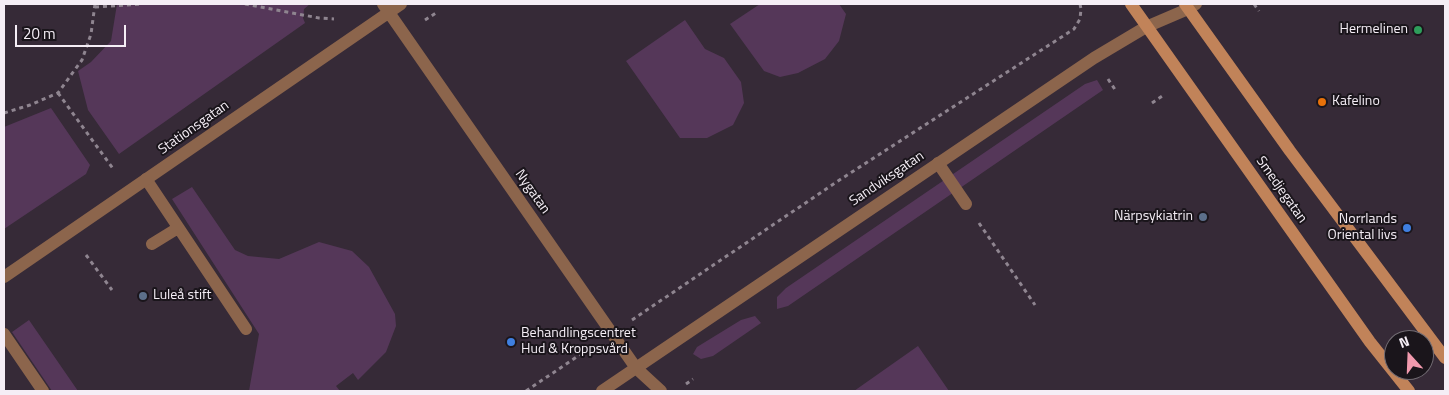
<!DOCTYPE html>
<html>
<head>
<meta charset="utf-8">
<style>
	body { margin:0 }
	#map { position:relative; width:1449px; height:395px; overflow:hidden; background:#362a37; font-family:"Titillium Web",sans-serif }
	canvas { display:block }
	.frame { position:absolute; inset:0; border:5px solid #f5eef6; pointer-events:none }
	.north { position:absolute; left:1384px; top:330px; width:50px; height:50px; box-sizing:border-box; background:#1a151b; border:1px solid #726c73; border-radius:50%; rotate:340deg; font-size:14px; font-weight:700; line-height:20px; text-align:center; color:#f5eef6 }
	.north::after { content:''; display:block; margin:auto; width:18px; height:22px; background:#f29aae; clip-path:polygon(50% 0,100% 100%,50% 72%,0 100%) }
	.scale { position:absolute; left:15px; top:25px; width:111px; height:22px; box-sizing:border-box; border:2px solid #f5eef6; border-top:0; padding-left:6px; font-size:15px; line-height:18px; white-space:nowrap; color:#f5eef6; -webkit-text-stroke:4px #1a151b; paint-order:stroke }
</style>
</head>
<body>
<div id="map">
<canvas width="1449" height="395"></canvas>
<div class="frame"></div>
<div class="north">N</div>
<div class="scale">20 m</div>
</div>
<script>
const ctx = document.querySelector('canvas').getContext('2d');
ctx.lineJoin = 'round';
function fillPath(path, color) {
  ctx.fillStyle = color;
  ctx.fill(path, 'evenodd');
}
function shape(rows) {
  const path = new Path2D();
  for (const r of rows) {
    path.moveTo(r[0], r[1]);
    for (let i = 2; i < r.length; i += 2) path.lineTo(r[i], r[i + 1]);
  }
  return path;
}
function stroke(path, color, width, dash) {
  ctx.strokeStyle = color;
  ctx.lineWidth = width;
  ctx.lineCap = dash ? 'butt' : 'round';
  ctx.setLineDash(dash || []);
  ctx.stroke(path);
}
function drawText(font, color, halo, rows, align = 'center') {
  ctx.font = font + ' "Titillium Web",sans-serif';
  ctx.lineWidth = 4;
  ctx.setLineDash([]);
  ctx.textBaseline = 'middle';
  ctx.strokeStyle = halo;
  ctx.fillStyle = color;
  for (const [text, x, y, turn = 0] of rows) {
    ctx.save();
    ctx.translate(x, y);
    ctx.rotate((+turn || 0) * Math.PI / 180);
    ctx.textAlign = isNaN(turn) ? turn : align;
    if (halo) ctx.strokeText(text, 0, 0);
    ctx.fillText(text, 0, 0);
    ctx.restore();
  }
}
const green = shape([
	[117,4,310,4,304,9,303,18,305,23,119,154,88,110,78,71,91,62,111,41],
	[760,4,839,4,846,14,839,41,825,59,798,73,780,77,764,71,730,24],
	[685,20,705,49,724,58,741,82,744,103,733,125,707,138,680,138,626,61],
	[1097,80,1103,90,788,306,777,309,777,297,786,288,1085,84],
	[51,108,90,165,86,174,4,229,4,127],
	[192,187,235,250,248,256,279,259,319,242,352,251,369,267,395,314,396,326,386,352,358,380,353,373,336,386,340,391,249,391,259,334,172,199],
	[755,316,761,323,713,356,701,359,693,354,697,347,741,320],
	[29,320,78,391,52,391,12,332],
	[918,346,949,391,854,391]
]);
const path = shape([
	[245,4,319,18,334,19],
	[1254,4,1259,11],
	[95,7,142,4],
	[425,20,436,13],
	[1108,79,1116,91],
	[58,93,114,170],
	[1152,103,1165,94],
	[4,113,30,105,58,93,82,60,91,34,95,4],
	[979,223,1035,305],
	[86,255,112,290],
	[632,320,838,181,1074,29,1080,19,1081,9,1080,4],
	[686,384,693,379],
	[526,391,590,348]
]);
const service = shape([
	[938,163,966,204],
	[146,179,246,329],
	[152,244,178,228],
	[4,334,43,391]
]);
const minor = shape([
	[383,4,636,368,661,391],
	[4,277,401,4],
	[602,391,1094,58,1146,27,1188,9,1196,4]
]);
const secondary = shape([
	[1131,4,1370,342,1409,391],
	[1185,4,1290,151,1445,358]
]);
const markers = [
	[1418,30,5,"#2e9e5b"],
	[1322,102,5,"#e8710a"],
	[1203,217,5,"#5c6f8a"],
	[1407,228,5,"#3f7fe0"],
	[143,296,5,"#5c6f8a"],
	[511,342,5,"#3f7fe0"]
];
const poiNames = [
	["Hermelinen",1408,30],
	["Kafelino",1332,102,"left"],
	["Närpsykiatrin",1193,217],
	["Norrlands",1397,220],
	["Oriental livs",1397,236],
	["Luleå stift",153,296,"left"],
	["Behandlingscentret",521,334,"left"],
	["Hud & Kroppsvård",521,350,"left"]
];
const streetNames = [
	["Stationsgatan",194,128,-35],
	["Sandviksgatan",887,179,-34],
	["Smedjegatan",1281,190,55],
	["Nygatan",532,192,55]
];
fillPath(green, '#553759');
stroke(path, '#8f8590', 3, [4, 4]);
stroke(service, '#8c654c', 12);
stroke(minor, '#8c654c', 12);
stroke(secondary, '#c18359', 12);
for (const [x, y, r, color] of markers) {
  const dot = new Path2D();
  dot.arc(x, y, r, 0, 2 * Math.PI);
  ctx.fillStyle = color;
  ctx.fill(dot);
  stroke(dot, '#1a151b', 2);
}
drawText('14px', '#f5eef6', '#1a151b', poiNames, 'right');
drawText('14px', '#f5eef6', '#1a151b', streetNames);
</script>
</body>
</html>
